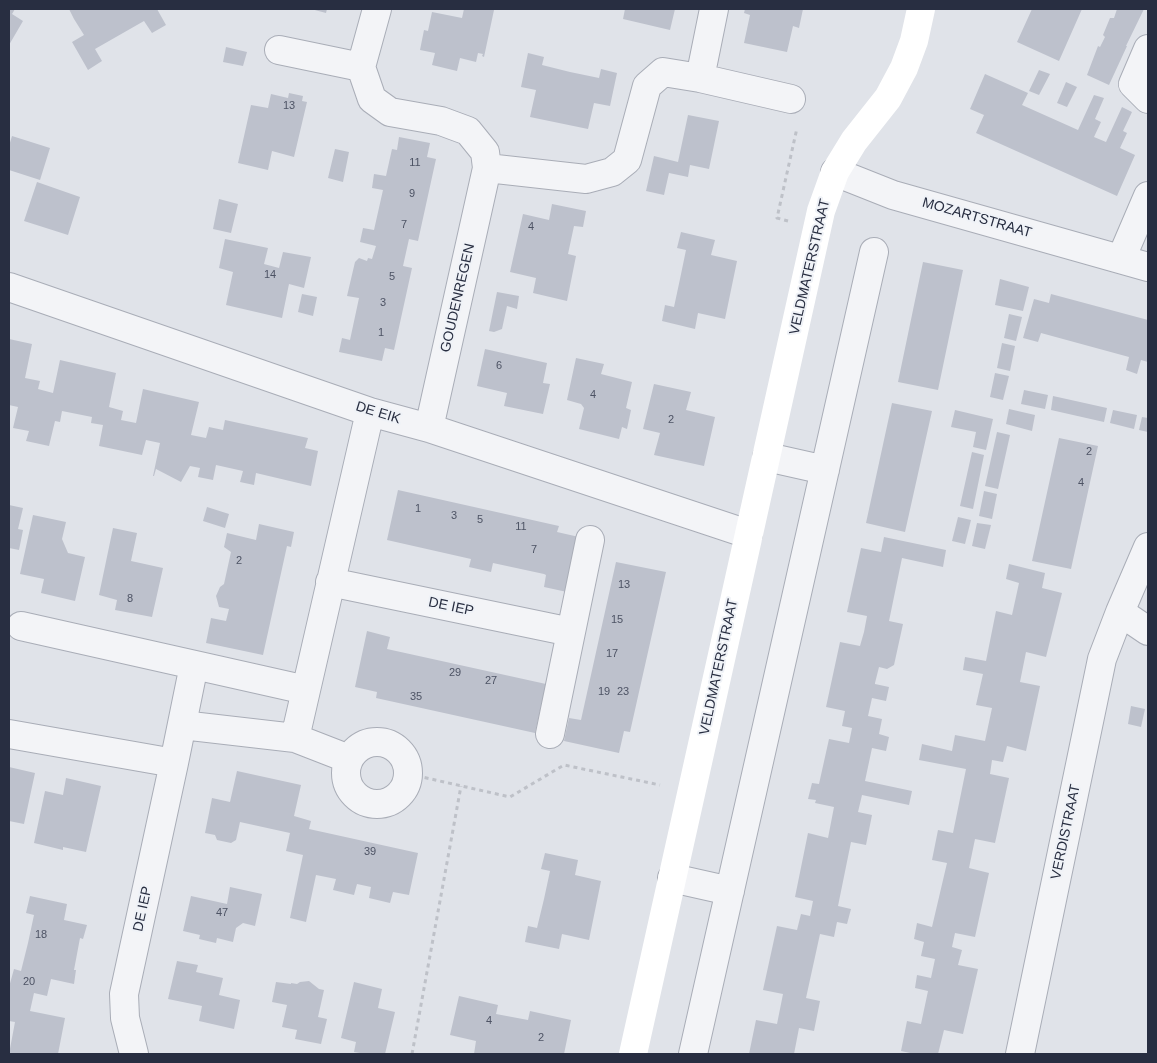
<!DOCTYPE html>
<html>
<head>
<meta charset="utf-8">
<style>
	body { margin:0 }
	#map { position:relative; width:1157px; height:1063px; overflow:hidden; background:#e0e3e9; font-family:Helvetica,sans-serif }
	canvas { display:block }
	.frame { position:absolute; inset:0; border:10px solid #282e41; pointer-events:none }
</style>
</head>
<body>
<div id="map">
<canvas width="1157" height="1063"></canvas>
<div class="frame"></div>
</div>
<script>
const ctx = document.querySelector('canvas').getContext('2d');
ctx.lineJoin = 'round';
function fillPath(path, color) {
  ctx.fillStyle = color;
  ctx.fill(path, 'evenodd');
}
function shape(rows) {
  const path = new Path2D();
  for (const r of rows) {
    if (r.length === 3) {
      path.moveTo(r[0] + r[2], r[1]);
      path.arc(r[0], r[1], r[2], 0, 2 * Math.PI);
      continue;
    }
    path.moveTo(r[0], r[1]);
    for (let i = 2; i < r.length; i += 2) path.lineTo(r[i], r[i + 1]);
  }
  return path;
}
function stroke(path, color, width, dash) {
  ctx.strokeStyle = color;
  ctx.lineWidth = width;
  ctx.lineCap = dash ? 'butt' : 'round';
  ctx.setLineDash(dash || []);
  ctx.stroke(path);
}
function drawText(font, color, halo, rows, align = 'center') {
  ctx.font = font + ' Helvetica,sans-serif';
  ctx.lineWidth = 4;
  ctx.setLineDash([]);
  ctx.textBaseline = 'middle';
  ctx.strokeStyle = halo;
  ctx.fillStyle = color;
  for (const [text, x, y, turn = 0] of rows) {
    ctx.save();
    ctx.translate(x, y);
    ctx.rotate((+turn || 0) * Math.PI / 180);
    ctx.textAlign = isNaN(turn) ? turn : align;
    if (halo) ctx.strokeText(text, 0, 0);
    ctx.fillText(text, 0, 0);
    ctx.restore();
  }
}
const building = shape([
	[9,9,15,9,12,14,23,21,9,45],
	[69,9,157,9,166,25,152,33,144,21,95,49,102,61,88,70,72,42,84,35,74,19],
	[311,9,327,9,326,13],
	[464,9,494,10,484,57,482,56,483,54,478,53,476,62,460,58,457,71,432,65,435,53,420,50,424,30,428,31,432,12,462,18],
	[625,9,675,9,670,30,623,19],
	[745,9,803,9,799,28,793,26,787,52,744,43,750,15,744,13],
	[1032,9,1082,9,1059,61,1017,42],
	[1117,9,1144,9,1126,46,1127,46,1109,85,1087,75,1098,46,1100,47,1105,37,1103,35,1110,18,1114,18],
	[226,47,247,52,243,66,223,62],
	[528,53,544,57,542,65,570,72,599,78,601,69,617,73,610,106,594,103,588,129,530,117,536,90,521,87],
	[1039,70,1050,74,1039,95,1029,91],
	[985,74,1028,93,1022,105,1078,130,1094,95,1104,98,1095,119,1101,122,1094,137,1106,142,1122,107,1132,112,1123,131,1127,133,1120,148,1135,155,1117,196,976,133,984,115,970,109],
	[1066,82,1077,87,1067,107,1057,103],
	[289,93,303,96,302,101,307,102,294,157,272,151,268,170,238,163,251,105,268,108,271,94,288,98],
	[688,115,719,121,709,169,690,165,688,177,669,173,664,195,646,191,654,156,678,162],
	[12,136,50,148,40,180,9,170,9,146],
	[399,137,430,143,427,157,436,159,418,241,409,239,403,266,412,268,394,350,385,348,382,361,339,352,342,338,350,340,359,298,347,296,355,262,359,258,367,261,368,258,372,259,376,246,360,242,363,228,374,230,383,190,372,188,374,174,386,176,392,149,397,150],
	[335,149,349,152,343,182,328,178],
	[37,182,80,197,68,235,24,221],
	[219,199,238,204,231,233,213,229],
	[552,204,586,211,583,227,574,226,568,254,576,256,567,301,533,293,536,278,510,272,523,214,549,220],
	[681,232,715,240,711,255,737,261,725,319,698,313,695,329,662,321,665,305,674,307,680,279,686,250,677,248],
	[225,239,268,248,264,264,279,268,283,252,311,257,304,288,289,284,282,318,226,305,233,272,219,268],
	[923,262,963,270,938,390,898,382],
	[1000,279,1029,287,1023,311,995,305],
	[497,292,519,296,517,309,507,306,502,329,494,332,489,331],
	[302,294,317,297,313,316,298,312],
	[1051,294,1148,320,1148,362,1141,360,1137,374,1126,370,1129,357,1041,333,1038,342,1023,338,1034,299,1049,303],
	[1009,314,1022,317,1016,341,1004,338],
	[9,339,32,344,25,378,40,381,38,389,53,393,60,360,116,373,109,407,123,411,121,420,136,423,143,389,199,402,191,435,206,438,209,427,223,430,225,420,308,438,305,448,318,451,311,486,256,473,254,485,240,482,243,471,216,465,213,480,198,477,200,468,190,466,181,482,156,469,154,476,153,476,160,443,146,440,142,455,99,446,103,425,91,423,92,417,62,411,60,422,55,421,49,446,26,441,29,431,13,428,18,407,9,405],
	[1002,343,1015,346,1010,371,997,368],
	[485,349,547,363,543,383,550,384,543,414,504,406,507,393,477,386],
	[576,358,604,364,601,374,632,382,626,408,631,410,627,429,622,427,619,439,579,429,584,408,581,404,567,400],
	[995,373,1009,376,1003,400,990,397],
	[654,384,691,392,686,410,715,417,704,466,654,455,660,433,643,429],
	[1024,390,1048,395,1045,409,1021,404],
	[1053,396,1107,408,1104,422,1051,410],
	[892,403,932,411,905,532,866,523],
	[1009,409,1035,415,1032,431,1006,424],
	[955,410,993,419,986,450,973,447,976,432,951,427],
	[1113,410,1137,415,1134,429,1110,423],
	[1142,417,1148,418,1148,432,1139,430],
	[997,432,1010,435,998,489,985,486],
	[1059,438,1098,446,1071,569,1032,561],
	[972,452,984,455,973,509,960,506],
	[398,490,559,526,557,532,579,537,567,592,544,587,546,575,544,574,493,563,491,572,469,567,471,559,387,540],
	[984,491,997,494,992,519,979,516],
	[9,505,23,508,18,529,23,530,19,550,9,548],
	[207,507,229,514,225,528,203,521],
	[33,515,66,522,62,539,68,553,85,557,75,601,41,593,44,579,20,574],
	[958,517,971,520,965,544,952,541],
	[977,523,991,525,985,549,972,546],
	[259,524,294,532,291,547,287,546,263,655,206,643,211,618,226,621,229,609,219,607,216,596,220,587,224,584,231,552,224,547,227,533,256,540],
	[113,528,137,533,131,561,163,568,152,617,115,610,117,600,99,595],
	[884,537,946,550,943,567,902,558,889,621,903,624,894,665,887,669,879,667,875,683,875,684,889,687,886,701,872,698,868,716,882,719,879,734,889,737,886,751,872,748,865,781,912,791,909,805,862,795,858,812,872,815,866,845,851,842,838,906,851,909,847,924,837,922,834,937,820,934,806,998,820,1001,814,1031,799,1028,794,1054,749,1054,756,1020,777,1024,783,994,763,990,777,926,797,930,801,914,810,916,813,901,795,897,808,833,828,838,834,807,815,803,816,800,808,799,812,783,819,784,829,739,849,743,852,728,842,726,845,711,826,707,840,642,860,646,864,632,867,616,847,612,861,548,881,552],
	[616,562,666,572,630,732,624,731,619,753,564,741,569,718,581,720],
	[1009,564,1045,573,1042,588,1062,593,1046,657,1026,652,1020,682,1040,686,1026,751,1007,746,1003,762,992,760,990,774,1009,778,995,843,975,839,969,868,989,873,975,937,955,933,952,947,962,950,958,965,978,969,963,1034,944,1030,938,1054,915,1054,901,1051,907,1021,921,1024,928,991,915,988,917,975,931,978,935,959,921,956,924,942,914,939,917,923,932,927,947,863,932,860,938,830,953,833,966,769,919,760,922,744,952,751,955,735,985,741,992,708,976,705,983,674,963,670,965,657,986,661,996,611,1012,615,1019,583,1006,579],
	[367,631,390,637,387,649,546,684,535,733,376,698,377,692,355,687],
	[1131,706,1145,709,1141,727,1128,724],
	[9,767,35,773,24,824,9,821],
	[237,771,301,785,294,816,311,821,309,829,418,853,409,895,393,892,390,903,369,898,371,887,357,884,354,895,333,890,336,879,316,875,306,922,290,918,303,855,286,851,290,833,240,822,236,840,231,843,217,840,215,835,205,833,212,798,230,802],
	[66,778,101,786,86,852,63,847,63,850,34,843,45,791,63,795],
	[545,853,578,860,575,875,601,881,589,940,562,934,559,949,525,942,528,926,537,928,544,899,550,871,541,869],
	[230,887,262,894,255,926,243,923,236,928,233,942,217,938,216,943,199,939,200,935,183,931,191,896,227,904],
	[30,896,67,904,64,920,87,925,83,939,80,938,74,970,76,970,74,984,51,979,47,996,34,993,30,1011,65,1018,58,1054,9,1054,15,1022,9,1021,9,987,14,969,21,971,28,943,34,915,26,913],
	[177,961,198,965,196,972,223,978,219,995,240,1000,234,1029,199,1021,202,1006,168,999],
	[309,981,319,989,324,990,318,1017,327,1019,321,1044,295,1039,297,1030,282,1027,287,1005,272,1002,276,982,291,984,291,983,297,984,300,982],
	[354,982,382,989,378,1008,395,1012,385,1054,366,1054,354,1052,356,1042,341,1038],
	[459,996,498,1005,496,1014,528,1020,530,1011,571,1020,564,1054,474,1054,476,1041,450,1035]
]);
const path = shape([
	[788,221,777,218,797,128],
	[409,774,510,797,564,765,660,785],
	[412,1054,461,786]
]);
const street = shape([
	[377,9,361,67,372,99,390,112,441,121,468,131,485,152,487,168,429,428],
	[1148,49,1133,84,1148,99],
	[279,50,361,67],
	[700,78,714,9],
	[487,168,586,179,612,172,627,160,647,86,663,72,700,78,791,99],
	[835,172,893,195,1148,267],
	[1121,259,1148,196],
	[9,287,370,412,429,428,748,534],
	[767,457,825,470],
	[330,582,571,632],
	[1120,612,1148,631],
	[21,626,306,690],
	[182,725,295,738,349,759],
	[9,734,174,763],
	[550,734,590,540],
	[295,738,370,412],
	[377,773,31],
	[672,878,730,891],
	[134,1054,125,1018,124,994,174,763,194,665],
	[693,1054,874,252],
	[1020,1054,1102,659,1120,612,1148,547]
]);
const secondary = shape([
	[633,1054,821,211,835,172,854,141,888,98,904,68,914,41,921,9]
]);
const numberNames = [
	["13",289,106],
	["11",415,163],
	["9",412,194],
	["7",404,225],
	["4",531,227],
	["14",270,275],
	["5",392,277],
	["3",383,303],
	["1",381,333],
	["6",499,366],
	["4",593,395],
	["2",671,420],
	["2",1089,452],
	["4",1081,483],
	["1",418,509],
	["3",454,516],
	["5",480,520],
	["11",521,527],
	["7",534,550],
	["2",239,561],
	["13",624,585],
	["8",130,599],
	["15",617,620],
	["17",612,654],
	["29",455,673],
	["27",491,681],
	["19",604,692],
	["23",623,692],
	["35",416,697],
	["39",370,852],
	["47",222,913],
	["18",41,935],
	["20",29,982],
	["4",489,1021],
	["2",541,1038]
];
const streetNames = [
	["MOZARTSTRAAT",977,218,16],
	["VELDMATERSTRAAT",810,267,-77],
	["GOUDENREGEN",458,298,-77],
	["DE EIK",378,413,17],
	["DE IEP",451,607,12],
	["VELDMATERSTRAAT",719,667,-78],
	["VERDISTRAAT",1066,832,-78],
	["DE IEP",143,909,-78]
];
fillPath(building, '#bdc1cc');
stroke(street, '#a9adb7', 30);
stroke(path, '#bec1c8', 3, [4, 4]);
stroke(street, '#f3f4f7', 28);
stroke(secondary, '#fff', 28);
drawText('11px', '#4d5364', null, numberNames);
drawText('14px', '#282e41', '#eff2f7', streetNames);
</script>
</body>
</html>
